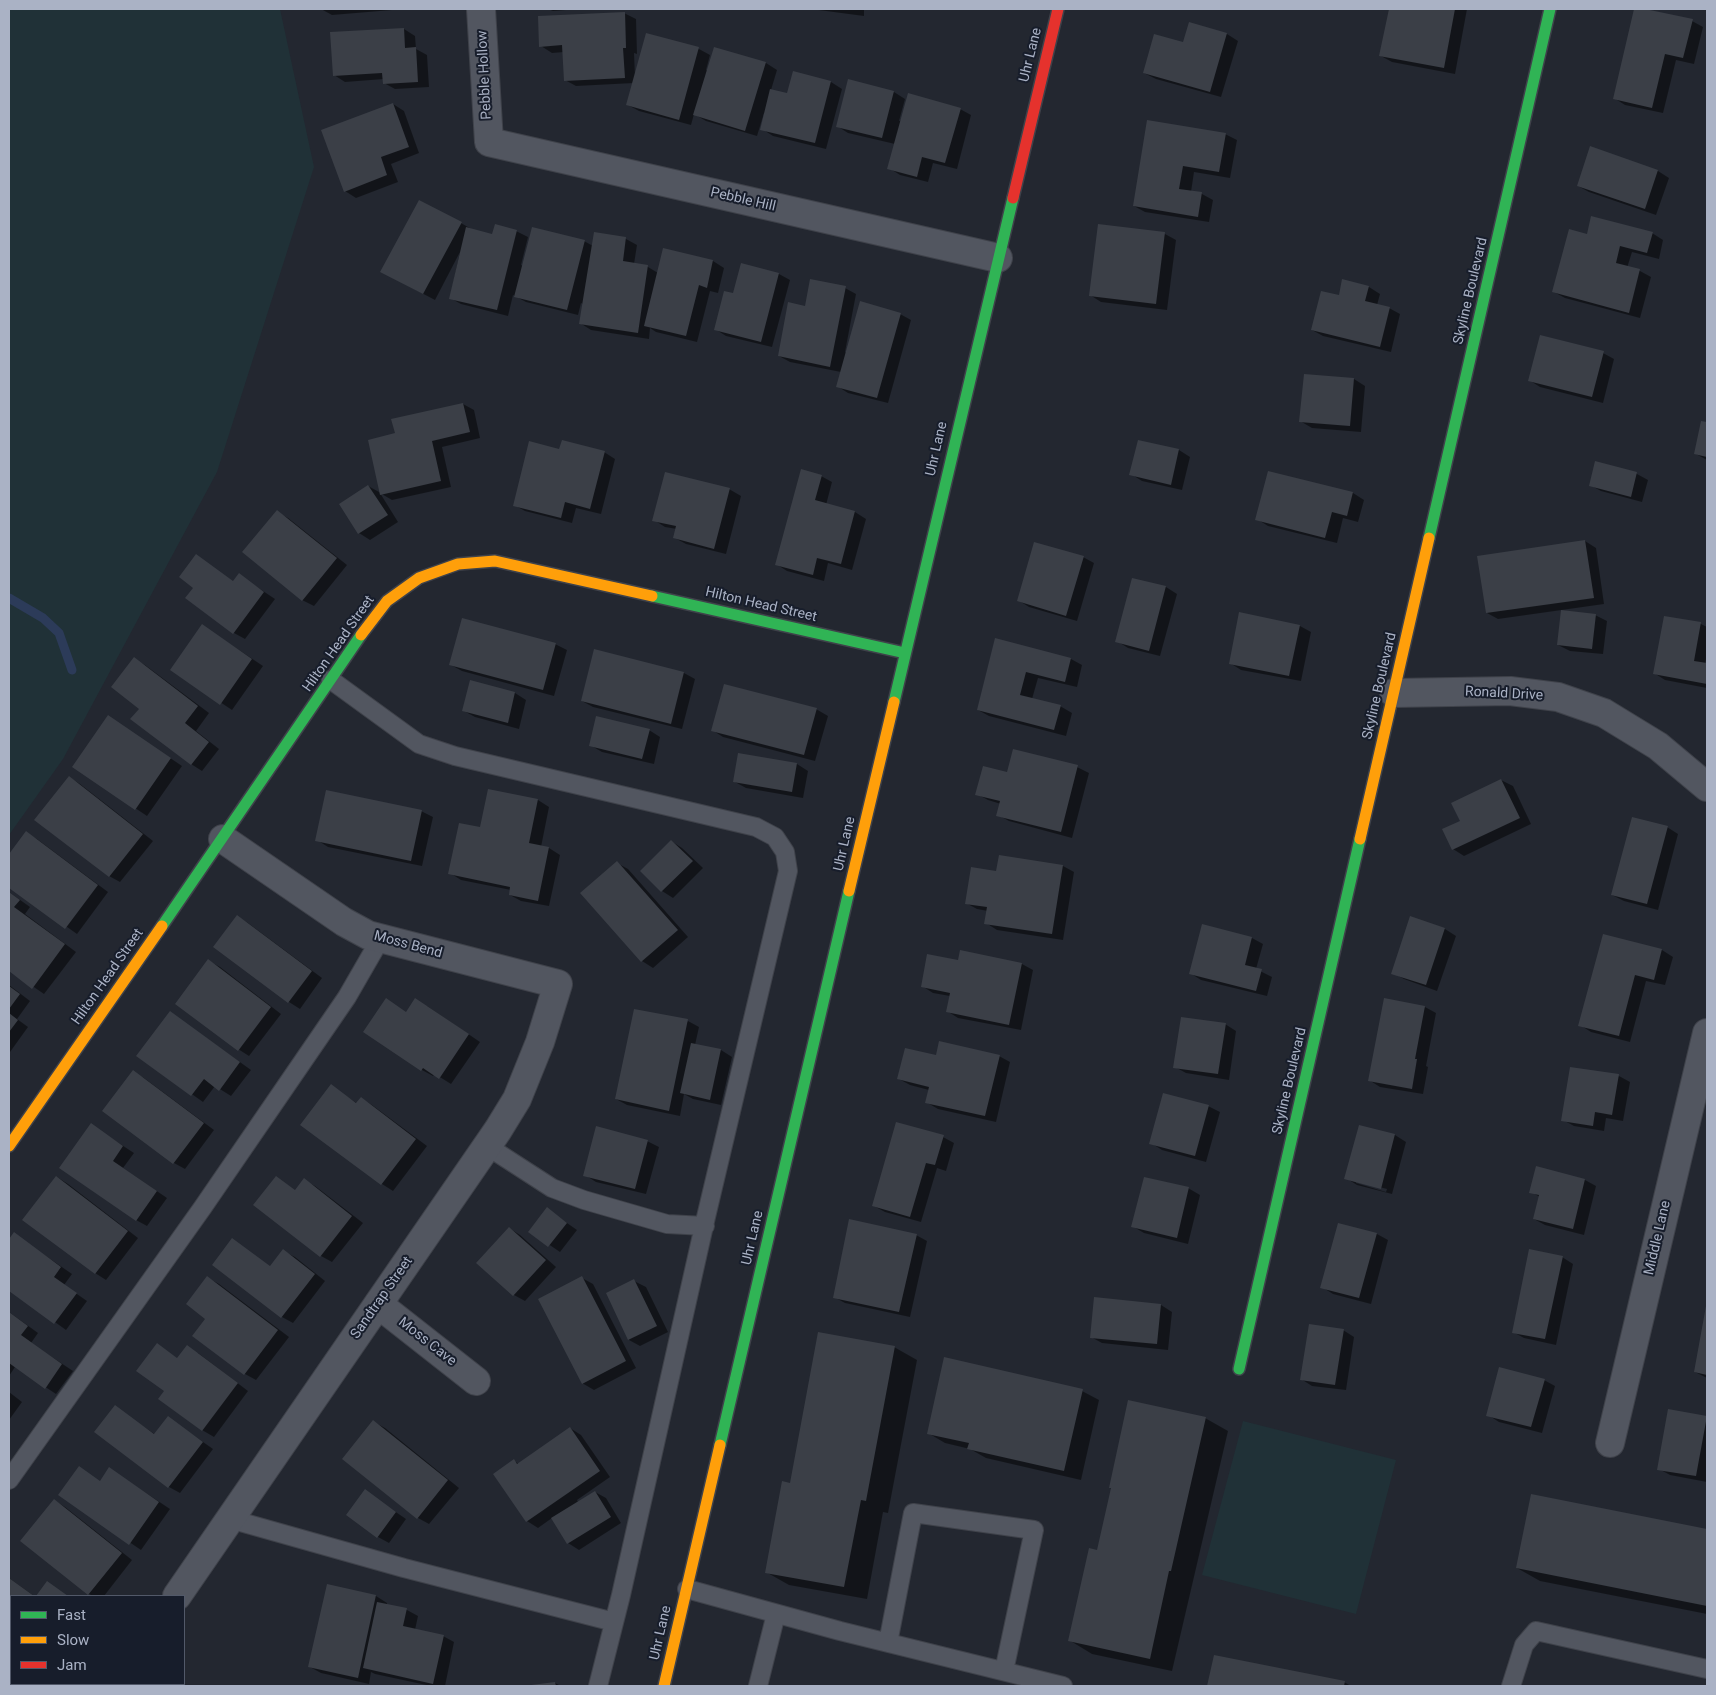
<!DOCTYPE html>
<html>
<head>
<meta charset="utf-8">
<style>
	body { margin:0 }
	#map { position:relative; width:1716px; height:1695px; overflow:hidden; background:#232730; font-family:Roboto,sans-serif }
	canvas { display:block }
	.frame { position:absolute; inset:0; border:10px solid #aab2c5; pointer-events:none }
	.legend { position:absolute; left:10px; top:1595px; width:175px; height:90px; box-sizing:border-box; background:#171d2b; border:1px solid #525969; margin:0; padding:6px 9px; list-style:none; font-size:15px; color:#aab2c5 }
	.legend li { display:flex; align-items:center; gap:10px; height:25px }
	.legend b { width:25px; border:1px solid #525969 }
</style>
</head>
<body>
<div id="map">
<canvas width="1716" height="1695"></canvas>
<div class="frame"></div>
<ul class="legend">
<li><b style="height:6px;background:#30b455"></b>Fast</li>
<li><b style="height:6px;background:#ff9f0a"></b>Slow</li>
<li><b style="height:6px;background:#e5322d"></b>Jam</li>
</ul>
</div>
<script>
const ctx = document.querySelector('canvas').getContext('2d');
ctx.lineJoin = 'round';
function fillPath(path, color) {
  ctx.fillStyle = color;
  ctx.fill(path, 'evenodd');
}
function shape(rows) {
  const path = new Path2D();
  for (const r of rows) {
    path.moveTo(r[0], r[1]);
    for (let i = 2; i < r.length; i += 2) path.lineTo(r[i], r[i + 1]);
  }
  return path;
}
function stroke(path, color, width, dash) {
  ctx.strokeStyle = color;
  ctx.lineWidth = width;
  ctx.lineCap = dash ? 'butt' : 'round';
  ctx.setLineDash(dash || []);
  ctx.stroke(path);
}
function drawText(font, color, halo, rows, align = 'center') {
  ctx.font = font + ' Roboto,sans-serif';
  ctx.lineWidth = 4;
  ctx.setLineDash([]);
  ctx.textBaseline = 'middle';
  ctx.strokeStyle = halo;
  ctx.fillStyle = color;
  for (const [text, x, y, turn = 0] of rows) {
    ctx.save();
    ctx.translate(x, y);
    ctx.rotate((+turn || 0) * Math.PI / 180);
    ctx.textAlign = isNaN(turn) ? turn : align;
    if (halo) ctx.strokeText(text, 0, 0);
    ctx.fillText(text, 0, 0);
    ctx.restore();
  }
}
const green = shape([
	[9,9,280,9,314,167,217,472,63,759,9,835],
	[1243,1421,1396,1460,1356,1614,1202,1575]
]);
const shadow = shape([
	[321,9,404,9,332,15],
	[548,9,579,9,553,11],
	[811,9,864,9,864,16],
	[1390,9,1467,9,1455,74,1392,62,1381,56],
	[1635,9,1692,21,1703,27,1694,64,1676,60,1663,113,1625,105,1614,98],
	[624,13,636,19,637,54,634,53,635,77,699,49,710,55,706,70,708,71,766,63,777,70,771,90,788,94,794,72,831,82,842,89,826,149,773,136,762,129,766,114,764,113,757,136,706,121,694,114,691,125,639,111,628,105,634,83,576,86,565,80,564,52,552,53,541,46],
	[404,29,415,36,416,49,427,55,429,87,395,89,384,83,384,79,345,82,334,75],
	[1227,34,1238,41,1221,97,1156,79,1144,73,1184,43],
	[894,92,905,99,899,121,960,109,971,115,957,169,933,163,928,182,900,175,889,168,895,144,848,133,837,126],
	[393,104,404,111,419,153,391,164,398,182,356,198,345,191],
	[1148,121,1225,134,1237,140,1230,178,1194,172,1191,192,1202,194,1213,200,1209,222,1145,212,1134,206],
	[1591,148,1658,171,1669,178,1656,215,1589,192,1578,186],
	[461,223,473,230,493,235,516,231,528,237,521,265,523,266,584,241,593,246,626,239,637,245,634,264,648,267,658,273,664,250,713,261,724,268,718,293,710,291,697,342,656,332,650,328,649,339,591,330,580,323,583,304,581,303,578,315,526,302,513,295,508,316,461,304,450,298,460,252,435,300,393,278],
	[1652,233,1663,240,1659,259,1632,252,1627,268,1640,271,1651,277,1640,318,1565,298,1554,292,1587,235],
	[1165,234,1176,240,1167,310,1101,302,1090,295],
	[742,264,779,274,790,280,772,347,726,336,715,329,734,295],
	[1343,281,1369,287,1380,294,1377,305,1389,308,1400,314,1391,352,1323,336,1312,330,1340,296],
	[845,288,856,294,845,352,847,353,900,314,911,320,888,403,848,393,837,386,841,372,790,362,779,356,806,307],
	[1603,353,1614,359,1603,403,1540,387,1529,380],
	[1305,375,1354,379,1365,386,1361,432,1312,428,1300,421],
	[463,404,474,410,480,438,442,447,451,487,392,500,380,493,398,522,370,540,359,533,340,504,368,486,381,493,396,434],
	[1702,422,1707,424,1707,460,1696,454],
	[1179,450,1190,457,1182,490,1142,481,1131,474],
	[604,452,615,459,601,514,576,508,572,523,525,511,514,505],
	[1596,463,1637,474,1648,480,1642,502,1601,491,1590,485],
	[1269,472,1353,493,1364,500,1358,522,1343,518,1337,543,1268,526,1257,519],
	[821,476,832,482,826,505,855,512,866,519,852,570,828,563,824,581,787,571,776,564],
	[729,489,741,496,726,554,686,544,675,538,677,529,665,527,654,520],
	[277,512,288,518,347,565,314,606,302,600],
	[1585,541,1596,548,1604,604,1498,619,1487,613],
	[196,556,234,582,239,575,275,599,245,639,234,633,195,588],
	[1083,557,1094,563,1077,621,1029,607,1018,600],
	[1133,579,1166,587,1177,594,1160,656,1128,648,1117,641],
	[1240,614,1300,626,1311,632,1301,681,1241,670,1230,663],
	[1595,615,1607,621,1603,654,1570,651,1558,645],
	[1665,617,1701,624,1707,627,1707,654,1705,664,1707,665,1707,688,1665,680,1654,673],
	[203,626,263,666,232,710,172,670],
	[996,640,1071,659,1082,665,1077,687,1038,678,1032,699,1060,706,1072,713,1066,736,989,716,978,710],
	[555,644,567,650,554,696,462,671,451,665],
	[595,651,684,673,695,679,682,729,593,707,582,701],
	[134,659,145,665,209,713,196,731,219,749,202,771,191,764,141,708],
	[471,682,515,693,526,700,519,729,475,717,464,711],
	[816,709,828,716,815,761,723,737,712,730],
	[108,716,182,766,147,816,74,767],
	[649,730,660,737,654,764,602,752,590,745],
	[797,764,808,771,803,798,746,788,735,782],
	[1077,767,1089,773,1072,838,1009,821,998,815,1001,804,988,800,977,794,1008,773],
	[69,777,80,784,153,841,120,882,109,876],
	[1501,780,1513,786,1531,824,1464,856,1453,849,1461,822],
	[489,790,538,800,549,807,541,847,549,848,560,855,549,906,521,901,510,895,511,890,461,880,450,873,481,829],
	[421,811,433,817,422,866,328,847,317,840],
	[1667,827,1678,834,1658,910,1624,901,1612,895],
	[26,833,37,839,108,892,77,934,9,886,9,856],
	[671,841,682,848,703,868,673,898,662,891,642,871],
	[1000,856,1063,866,1074,872,1063,940,997,930,986,923,988,911,977,909,966,903,997,872],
	[617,863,628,869,688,937,653,968,642,961,582,893],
	[9,892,30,907,25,914,76,952,44,994,9,970],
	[237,916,248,923,322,978,300,1009,289,1002,215,947],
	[1411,918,1445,929,1456,936,1437,991,1404,979,1393,973],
	[1604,935,1662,950,1673,957,1665,985,1646,981,1630,1042,1591,1032,1580,1025],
	[1252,938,1263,944,1256,969,1272,977,1267,996,1201,980,1190,973],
	[209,961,220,967,281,1014,249,1056,238,1049],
	[959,962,1022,964,1033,970,1021,1030,958,1018,947,1011,950,996,933,993,922,986],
	[9,985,30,1001,17,1019,28,1027,10,1052],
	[427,1006,480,1042,451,1084,435,1074,433,1076,422,1070,407,1013],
	[1425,1007,1436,1013,1426,1066,1428,1067,1423,1094,1380,1087,1369,1080],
	[170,1012,251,1070,231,1096,215,1086,203,1102,138,1056],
	[688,1021,699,1027,695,1045,721,1050,732,1057,721,1105,693,1099,684,1094,680,1116,627,1105,616,1099],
	[1225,1024,1236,1031,1229,1080,1186,1073,1175,1067],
	[999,1056,1010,1062,996,1122,938,1109,926,1102,929,1090,910,1085,899,1079,937,1057],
	[133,1072,144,1078,214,1130,185,1169,174,1163],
	[1619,1076,1630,1082,1623,1121,1606,1118,1604,1131,1574,1126,1563,1120],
	[331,1086,358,1104,361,1098,372,1105,427,1146,393,1191,382,1184,302,1124],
	[1208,1106,1220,1112,1206,1162,1162,1150,1151,1143],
	[91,1125,134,1153,123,1168,167,1198,147,1226,136,1220],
	[1360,1126,1395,1135,1406,1142,1392,1194,1357,1185,1346,1178],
	[1356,1181,1387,1189,1386,1192,1356,1183],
	[943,1137,954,1143,946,1171,937,1168,921,1222,885,1212,874,1206],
	[647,1141,659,1147,646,1194,596,1182,585,1175],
	[1537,1168,1585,1180,1596,1186,1584,1235,1545,1225,1534,1219,1540,1197,1531,1192],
	[57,1177,68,1184,138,1238,106,1280,95,1273],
	[276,1177,296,1191,304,1180,315,1186,363,1223,332,1262,321,1256,255,1205],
	[1188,1188,1200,1195,1188,1244,1144,1233,1132,1226],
	[547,1209,577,1230,560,1252,529,1231],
	[1339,1224,1377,1234,1388,1240,1371,1304,1333,1294,1322,1287],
	[509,1228,520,1235,556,1267,525,1301,514,1295,478,1263],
	[14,1234,72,1274,64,1285,87,1301,66,1330,9,1289,9,1241],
	[916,1235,927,1241,910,1317,845,1303,834,1297],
	[232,1240,271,1267,283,1251,295,1257,325,1281,293,1323,282,1317],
	[1562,1257,1573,1264,1556,1345,1524,1338,1513,1332],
	[208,1278,219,1284,289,1337,256,1380,245,1374,194,1336,207,1319],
	[582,1278,593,1284,636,1368,594,1390,582,1383],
	[634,1281,646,1287,668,1332,640,1346,629,1340,608,1294],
	[1095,1299,1161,1305,1172,1312,1168,1350,1102,1343,1091,1337],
	[1707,1307,1707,1378,1695,1372],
	[9,1312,38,1333,31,1343,73,1371,56,1394,15,1367,9,1376],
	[1343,1330,1354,1337,1346,1390,1312,1386,1301,1379],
	[157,1345,178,1359,198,1353,248,1391,214,1437,202,1430,165,1391],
	[894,1347,917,1360,888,1513,883,1512,867,1599,789,1585,766,1572,791,1484],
	[1544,1380,1555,1386,1542,1433,1499,1422,1488,1415],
	[1082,1391,1099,1400,1081,1480,986,1458,970,1449,945,1443,928,1433],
	[9,1392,22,1402,9,1420],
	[115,1407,156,1435,169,1418,213,1449,180,1493,169,1487,96,1432],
	[1669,1411,1707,1418,1707,1482,1670,1475,1659,1469],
	[1205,1418,1228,1431,1172,1671,1092,1654,1069,1640,1098,1552,1112,1489,1110,1488],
	[374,1422,385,1428,459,1488,429,1524,418,1518,344,1458],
	[570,1428,581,1435,610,1477,577,1500,578,1502,595,1492,606,1498,621,1523,579,1550,568,1543,552,1518,538,1528,527,1521,514,1461,519,1464],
	[110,1469,170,1509,141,1550,60,1495,101,1482],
	[365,1491,406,1519,389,1543,378,1537],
	[1532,1495,1707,1530,1707,1614,1540,1581,1517,1568],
	[54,1500,65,1507,132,1560,104,1596,93,1596,89,1594,22,1541],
	[9,1578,34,1596,11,1596,11,1623,9,1621],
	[328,1586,376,1596,387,1603,387,1605,407,1610,418,1616,415,1630,443,1636,454,1642,445,1686,431,1686,375,1674,371,1672,369,1684,321,1673,310,1667],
	[9,1638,11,1639,11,1684,31,1684,29,1686,9,1686],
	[1215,1656,1344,1682,1351,1686,1208,1686],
	[555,1683,561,1686,532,1686]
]);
const stream = shape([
	[9,598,43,618,59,633,72,670]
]);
const building = shape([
	[1389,9,1455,9,1444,68,1379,56],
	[1634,9,1645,9,1693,19,1683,58,1665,54,1652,108,1613,99],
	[625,12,626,48,623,48,625,78,564,81,562,45,539,47,538,16],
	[1189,22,1227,33,1210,92,1143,73,1154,34,1183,42],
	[404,28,405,48,416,47,418,82,383,84,382,73,333,76,330,32],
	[646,33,699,47,679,120,626,105],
	[714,47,766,62,745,131,693,115],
	[793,71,831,81,815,143,760,130,770,89,787,93],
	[848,79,894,91,882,138,836,127],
	[908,93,961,108,945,163,922,157,917,177,887,169],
	[393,103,409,147,381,157,387,175,344,192,321,130],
	[1147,120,1226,133,1219,172,1183,166,1179,189,1202,192,1198,217,1133,206],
	[1590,146,1658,170,1645,209,1577,186],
	[419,200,462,222,423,294,380,272],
	[1591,216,1653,232,1647,253,1620,246,1616,263,1640,269,1629,313,1552,292,1569,229,1587,234],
	[495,224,517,230,497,310,449,299,466,227,492,234],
	[1098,224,1165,232,1156,304,1089,296],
	[532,227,585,240,567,310,514,297],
	[594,232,626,237,623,261,648,265,638,333,579,324],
	[663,248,713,260,707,288,699,285,686,336,644,326],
	[741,263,779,273,761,342,714,330,724,291,733,293],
	[810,279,846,286,830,367,778,356,788,302,805,306],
	[1342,279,1369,286,1365,301,1390,307,1380,347,1311,330,1321,291,1339,295],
	[860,301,901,313,877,398,836,387],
	[1540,335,1604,351,1592,397,1528,381],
	[1304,374,1354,378,1350,426,1299,422],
	[463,403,470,432,432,441,441,481,380,495,368,440,395,433,391,419],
	[1701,421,1707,422,1707,457,1694,454],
	[562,440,605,451,590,509,565,502,561,518,513,506,529,441,559,449],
	[1138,440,1179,449,1171,485,1129,475],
	[1595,461,1637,472,1631,497,1589,486],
	[801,469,822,475,815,500,855,511,841,564,817,558,813,575,775,565],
	[1268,471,1353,492,1347,516,1332,512,1325,538,1255,520],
	[665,472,730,488,714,549,673,538,676,526,652,521],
	[368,485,388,515,358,534,339,504],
	[277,510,337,558,302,601,242,552],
	[1585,540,1594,598,1486,613,1477,556],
	[1034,542,1084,556,1066,616,1017,601],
	[196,554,233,581,239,573,264,592,233,634,185,598,193,588,179,577],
	[1132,578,1166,586,1149,651,1115,642],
	[1561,610,1596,614,1592,649,1557,645],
	[1239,612,1300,625,1289,676,1229,664],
	[1664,616,1701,622,1694,661,1707,663,1707,684,1653,674],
	[462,618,556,643,543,690,449,665],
	[202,624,252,659,220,705,170,670],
	[995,638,1071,658,1065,682,1026,672,1020,695,1061,705,1054,730,977,710],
	[594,649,684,672,671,724,581,701],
	[134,657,198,706,185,723,209,742,191,765,130,719,139,709,111,687],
	[470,680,515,692,508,723,462,711],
	[724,684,817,708,804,755,711,731],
	[108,715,171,758,135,810,72,767],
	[596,716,650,729,642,759,589,746],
	[1013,749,1078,765,1061,832,996,816,1000,801,975,795,983,766,1007,772],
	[738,753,797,763,792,792,733,782],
	[69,776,143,834,109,877,34,820],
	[1501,779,1520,818,1452,850,1442,829,1460,821,1451,803],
	[488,789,538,799,529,843,549,847,538,901,509,895,510,887,448,874,459,823,480,827],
	[326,790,422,810,411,861,315,841],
	[1632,817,1668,826,1647,904,1611,895],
	[26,831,98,885,65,929,9,888,9,854],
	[671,840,693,861,661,892,640,871],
	[999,855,1063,865,1052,934,984,924,987,907,965,904,971,867,996,871],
	[617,861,678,930,641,962,580,893],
	[9,892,20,900,14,907,65,944,32,989,9,971],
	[237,915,312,971,288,1003,213,947],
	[1410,916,1445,928,1426,985,1391,974],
	[1202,924,1252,937,1245,965,1262,969,1256,991,1189,974],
	[1603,934,1662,949,1654,980,1635,975,1619,1036,1578,1026],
	[960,950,1022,963,1009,1025,946,1012,950,993,921,987,927,954,958,960],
	[208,959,271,1007,238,1051,175,1004],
	[9,986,20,994,9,1009],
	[386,998,406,1012,415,998,469,1034,439,1079,423,1068,421,1071,363,1032],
	[1384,998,1425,1006,1415,1059,1417,1059,1412,1089,1368,1081],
	[634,1009,688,1019,669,1111,615,1099],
	[170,1011,240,1062,219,1091,204,1079,191,1096,136,1056],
	[9,1013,18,1020,9,1032],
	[1181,1017,1226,1023,1218,1074,1173,1068],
	[939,1041,1000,1055,985,1116,925,1103,929,1087,897,1079,905,1048,936,1055],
	[691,1043,721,1049,710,1100,680,1093],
	[1570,1067,1619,1074,1612,1115,1595,1112,1593,1126,1561,1121],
	[133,1070,204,1123,173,1164,102,1111],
	[331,1084,356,1103,361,1097,416,1139,381,1185,300,1125],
	[1163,1093,1209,1105,1195,1156,1149,1144],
	[896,1122,944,1135,935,1165,926,1163,910,1217,872,1206],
	[91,1123,123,1146,113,1161,157,1191,136,1221,59,1168],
	[1359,1125,1395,1134,1381,1189,1344,1179],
	[596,1126,648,1140,635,1189,583,1176],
	[1536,1166,1585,1179,1573,1229,1533,1219,1539,1195,1529,1193],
	[56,1176,128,1231,95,1274,22,1220],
	[276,1176,295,1190,304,1178,352,1216,320,1257,253,1205],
	[1144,1177,1189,1187,1177,1238,1131,1227],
	[547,1207,567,1223,548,1247,528,1232],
	[849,1219,917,1234,899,1312,833,1298],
	[1338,1223,1377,1233,1359,1298,1320,1288],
	[509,1227,546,1260,513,1296,476,1263],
	[14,1232,61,1267,54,1277,77,1293,54,1324,9,1291,9,1239],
	[232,1238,270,1266,283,1249,315,1274,281,1318,212,1265],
	[1529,1249,1563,1256,1545,1339,1512,1333],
	[207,1276,278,1330,244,1375,192,1336,205,1319,186,1304],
	[582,1276,626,1361,582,1384,538,1299],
	[634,1279,657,1326,628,1340,606,1293],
	[1094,1297,1161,1304,1157,1344,1090,1338],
	[1706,1306,1707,1306,1707,1375,1694,1372],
	[9,1312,28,1326,21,1335,62,1364,45,1389,9,1363],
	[1309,1324,1344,1329,1335,1385,1300,1380],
	[818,1332,895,1346,866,1501,861,1500,844,1587,765,1573,782,1481,790,1483],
	[157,1343,177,1358,187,1345,238,1383,202,1431,158,1399,164,1391,136,1371],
	[944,1357,1083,1389,1064,1471,967,1449,969,1443,927,1434],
	[1499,1367,1545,1379,1531,1427,1486,1416],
	[1128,1400,1206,1417,1171,1571,1169,1571,1150,1659,1068,1641,1089,1548,1097,1550,1111,1488,1109,1488],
	[115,1405,154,1434,168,1416,203,1442,168,1488,94,1432],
	[1668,1409,1707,1416,1696,1476,1657,1470],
	[373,1420,448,1480,417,1519,342,1459],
	[570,1427,600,1471,526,1522,493,1474,514,1459,517,1464],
	[79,1466,100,1481,109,1467,159,1502,129,1545,58,1495],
	[365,1489,396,1512,377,1538,346,1515],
	[595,1491,611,1517,567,1544,551,1518],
	[1531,1494,1707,1529,1707,1606,1516,1568],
	[54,1499,122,1553,88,1595,20,1541],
	[9,1578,34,1596,11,1596,11,1625,9,1623],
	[47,1581,68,1596,36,1596],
	[327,1584,376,1595,358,1678,308,1667],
	[377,1602,407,1608,403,1626,444,1635,433,1684,363,1668],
	[9,1638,11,1640,11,1684,15,1684,13,1686,9,1686],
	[1214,1655,1345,1681,1344,1686,1207,1686],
	[555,1682,556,1686,531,1686,531,1685]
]);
const lane = shape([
	[331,680,419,744,455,756,756,827,775,837,785,852,788,871,706,1217,621,1595,598,1686],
	[487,1146,552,1188,584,1200,667,1224,705,1226],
	[9,1480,203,1207,347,997,381,938],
	[230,1519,404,1568,614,1622],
	[687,1589,840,1631,1063,1686],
	[888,1643,913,1513,1034,1530,1004,1671],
	[758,1686,776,1614],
	[1511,1686,1524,1645,1536,1631,1707,1669]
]);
const street = shape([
	[481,9,489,142,998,258],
	[1394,693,1510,691,1558,697,1604,713,1658,746,1707,787],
	[378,1304,476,1381],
	[1610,1443,1707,1033],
	[177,1596,498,1130,517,1099,540,1042,558,984,368,935,344,922,223,839],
	[115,1686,117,1684]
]);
const fast = shape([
	[1429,538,1550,9],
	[652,596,905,653],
	[894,702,1013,198],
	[162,926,361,635],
	[1239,1369,1360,839],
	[720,1445,849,891]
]);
const slow = shape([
	[361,635,387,601,419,578,458,564,495,561,652,596],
	[1360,839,1429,538],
	[849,891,894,702],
	[9,1146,162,926],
	[664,1686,720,1445]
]);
const jam = shape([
	[1013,198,1058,9]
]);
const streetNames = [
	["Uhr Lane",1031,55,-76],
	["Pebble Hollow",485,75,-93],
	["Pebble Hill",743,200,13],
	["Skyline Boulevard",1471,291,-77],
	["Uhr Lane",937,449,-77],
	["Hilton Head Street",761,605,13],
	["Hilton Head Street",339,644,-55],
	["Skyline Boulevard",1380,686,-77],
	["Ronald Drive",1504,694,3],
	["Uhr Lane",845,844,-77],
	["Moss Bend",408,945,15],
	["Hilton Head Street",108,977,-55],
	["Skyline Boulevard",1290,1081,-77],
	["Uhr Lane",753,1238,-77],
	["Middle Lane",1658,1238,-77],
	["Sandtrap Street",382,1298,-55],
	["Moss Cave",427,1342,38],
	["Uhr Lane",661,1633,-77]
];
fillPath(green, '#203137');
fillPath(shadow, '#0007');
stroke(stream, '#2c3b59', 9);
fillPath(building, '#3b3f47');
stroke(lane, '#3f424a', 20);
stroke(street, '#3f424a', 30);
stroke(fast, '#3f424a', 14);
stroke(slow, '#3f424a', 14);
stroke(jam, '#3f424a', 14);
stroke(lane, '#525660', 18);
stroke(street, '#525660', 28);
stroke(fast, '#30b455', 11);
stroke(slow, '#ff9f0a', 11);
stroke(jam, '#e5322d', 11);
drawText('14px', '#aab2c5', '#171d2b', streetNames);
</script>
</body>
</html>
